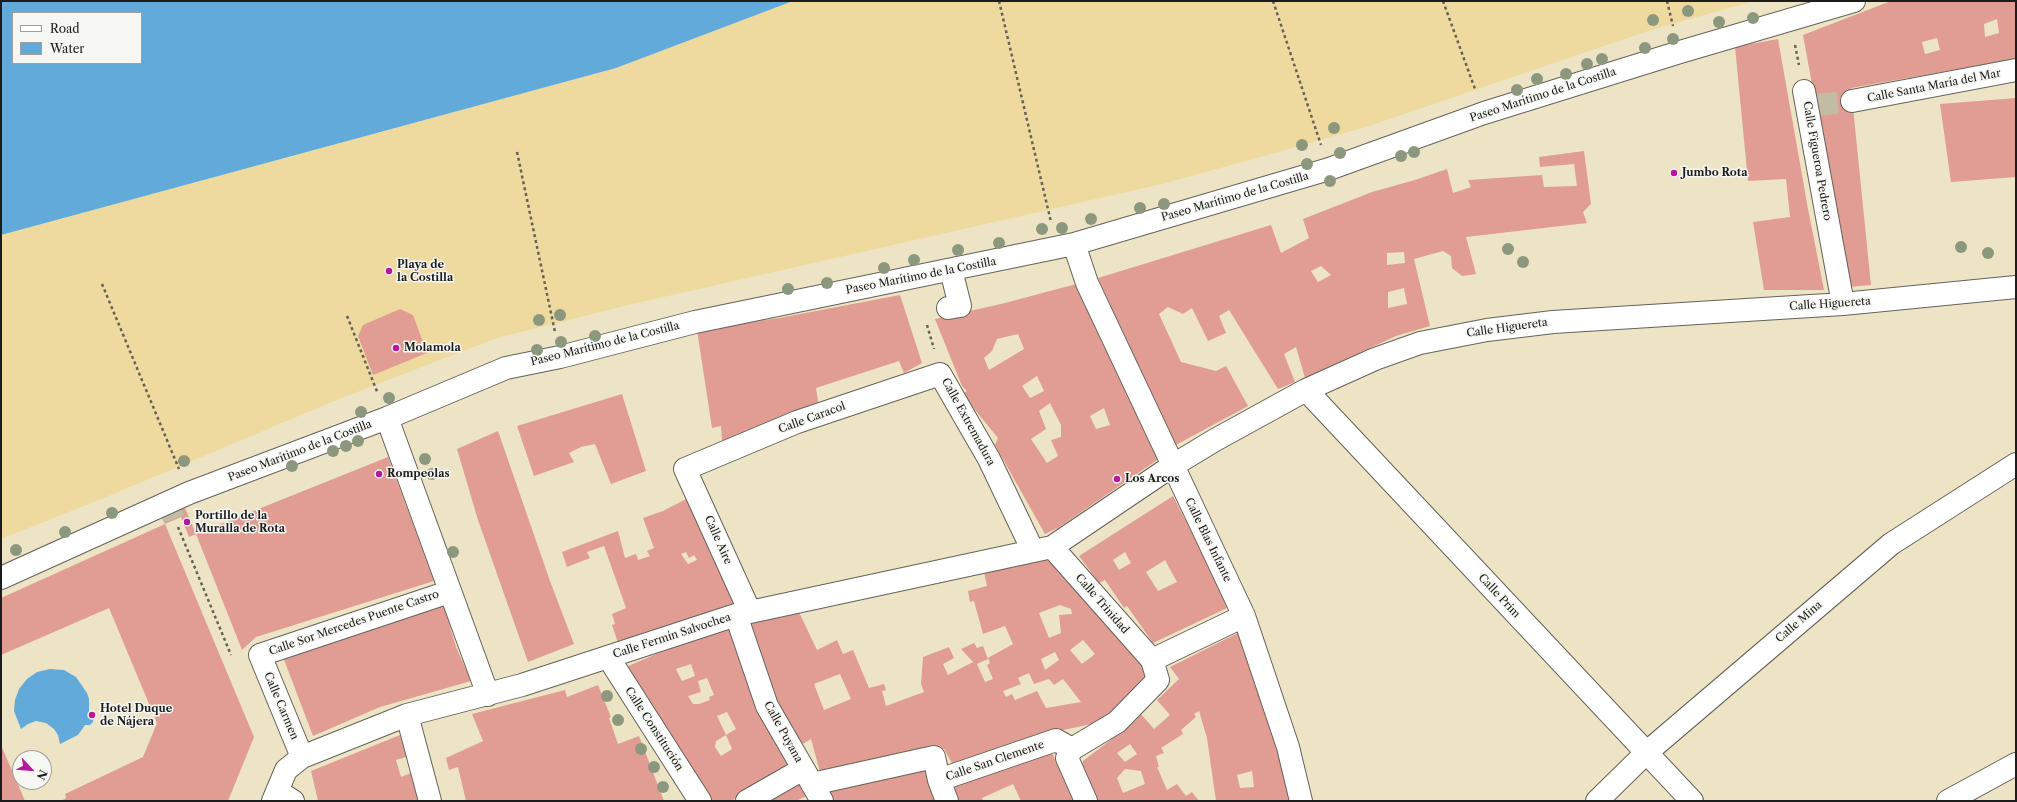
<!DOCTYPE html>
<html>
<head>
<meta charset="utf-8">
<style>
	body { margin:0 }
	#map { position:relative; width:2017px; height:802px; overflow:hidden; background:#ede4c6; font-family:"Libre Caslon Text",serif }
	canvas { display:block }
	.frame { position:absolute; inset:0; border:2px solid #1c1c1c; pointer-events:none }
	.legend { position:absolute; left:12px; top:12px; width:130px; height:52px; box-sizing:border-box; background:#f6f6f2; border:1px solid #9f9f9c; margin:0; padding:5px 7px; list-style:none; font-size:12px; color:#1c1c1c }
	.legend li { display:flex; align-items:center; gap:8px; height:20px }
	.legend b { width:20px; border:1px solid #9f9f9c }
	.north { position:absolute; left:12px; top:750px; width:40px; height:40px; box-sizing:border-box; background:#f6f6f2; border:1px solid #9f9f9c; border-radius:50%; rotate:116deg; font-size:11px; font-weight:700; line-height:16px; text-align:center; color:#1c1c1c }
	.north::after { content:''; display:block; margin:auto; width:14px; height:18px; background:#b5179e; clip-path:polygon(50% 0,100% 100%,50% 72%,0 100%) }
</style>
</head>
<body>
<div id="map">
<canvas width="2017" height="802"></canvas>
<div class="frame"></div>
<ul class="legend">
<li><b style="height:5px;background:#fff"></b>Road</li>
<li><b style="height:11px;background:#62aad9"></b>Water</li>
</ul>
<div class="north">N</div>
</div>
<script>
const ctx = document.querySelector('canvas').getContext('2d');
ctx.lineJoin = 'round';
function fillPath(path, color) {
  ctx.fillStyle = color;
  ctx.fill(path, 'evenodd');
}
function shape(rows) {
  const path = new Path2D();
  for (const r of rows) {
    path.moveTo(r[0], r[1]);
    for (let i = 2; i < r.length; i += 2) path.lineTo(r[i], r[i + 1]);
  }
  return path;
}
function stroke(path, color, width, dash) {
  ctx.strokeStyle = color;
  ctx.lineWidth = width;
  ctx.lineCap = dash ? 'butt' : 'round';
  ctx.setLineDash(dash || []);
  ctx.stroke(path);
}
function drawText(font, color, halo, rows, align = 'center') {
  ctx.font = font + ' "Libre Caslon Text",serif';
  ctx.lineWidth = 3;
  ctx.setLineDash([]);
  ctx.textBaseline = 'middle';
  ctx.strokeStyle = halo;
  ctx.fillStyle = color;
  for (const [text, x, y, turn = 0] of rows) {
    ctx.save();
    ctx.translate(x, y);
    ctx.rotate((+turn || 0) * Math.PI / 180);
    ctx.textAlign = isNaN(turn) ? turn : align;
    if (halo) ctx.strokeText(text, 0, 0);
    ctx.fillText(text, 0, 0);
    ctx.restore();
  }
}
const sand = shape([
	[793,1,1754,1,1651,30,1369,126,1282,151,1162,184,624,306,497,338,339,399,104,498,1,539,1,235,616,68]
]);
const water = shape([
	[1,1,793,1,616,68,1,235],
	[13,13,141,13,141,63,13,63],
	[50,669,64,670,76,677,87,693,89,699,89,715,93,717,93,722,90,725,85,725,78,735,60,744,58,735,54,729,46,723,36,721,28,724,21,729,14,711,15,700,19,689,27,679,37,672]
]);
const building = shape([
	[1891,1,2016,1,2016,59,1851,88,1871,285,1849,287,1803,35],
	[1997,19,1999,33,1985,37,1984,24],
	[1937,38,1940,50,1925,54,1922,42],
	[1778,39,1808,209,1824,290,1764,290,1753,222,1790,217,1786,179,1748,181,1735,47],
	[2016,98,2016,177,1951,182,1940,104],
	[1584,151,1591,204,1583,212,1587,223,1466,237,1476,274,1462,276,1452,268,1451,256,1443,251,1414,259,1430,326,1396,336,1305,378,1296,347,1284,354,1295,382,1278,389,1229,310,1219,316,1226,333,1208,341,1192,308,1183,314,1168,307,1159,314,1181,362,1216,371,1226,366,1248,406,1174,446,1098,278,1271,225,1281,253,1309,238,1303,219,1372,192,1415,180,1447,169,1453,193,1471,187,1468,180,1542,175,1544,187,1577,186,1574,164,1540,167,1539,157],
	[1404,252,1405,263,1387,265,1387,253],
	[1321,266,1331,275,1318,282,1311,271],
	[1404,288,1407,304,1388,308,1388,292],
	[1080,283,1160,458,1058,528,1045,534,995,445,998,438,962,394,967,391,962,386,935,319,1005,303],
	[1018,334,1024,349,989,370,984,358,992,351,997,339],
	[1037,376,1044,391,1030,398,1022,386],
	[1050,403,1061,425,1061,437,1051,440,1058,456,1047,463,1031,439,1046,429,1039,411],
	[1104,408,1110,425,1096,429,1090,416],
	[900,295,922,363,904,373,899,361,816,388,819,408,792,413,722,441,721,426,712,428,697,330,779,318],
	[400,309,413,315,427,353,373,375,358,336,363,325],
	[622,394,646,471,611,484,595,444,581,447,569,453,574,462,534,476,517,426],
	[498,431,550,581,574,644,528,662,478,520,457,449],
	[388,457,434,581,256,637,242,650,196,534],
	[1173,496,1209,566,1227,608,1153,643,1127,606,1124,608,1105,580,1099,583,1079,556],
	[1125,552,1131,563,1119,570,1113,560],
	[1165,560,1177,582,1158,591,1146,572],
	[688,498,739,603,618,643,612,625,615,624,612,614,626,608,604,546,587,552,590,558,567,567,562,552,618,531,625,558,636,554,638,560,650,556,647,551,654,548,643,518,663,511],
	[686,552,689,558,694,555,697,560,688,564,681,554],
	[184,506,196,534,189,537,181,517,165,524,162,515],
	[165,524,254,737,228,801,61,801,66,798,65,794,143,757,157,723,109,608,1,655,1,598],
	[1037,559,1050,559,1154,675,1110,720,1054,732,953,765,944,749,820,772,811,739,796,748,743,623,798,610,817,650,837,640,843,654,853,650,869,688,884,684,886,690,882,691,886,706,924,692,921,684,923,657,949,647,954,658,943,664,948,675,973,662,961,649,974,643,977,648,983,646,988,659,977,664,985,682,993,679,987,665,990,663,988,658,1013,644,1005,626,983,634,974,601,970,602,968,591,987,586,983,567],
	[1060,605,1071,609,1072,614,1059,615,1061,633,1049,638,1039,613],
	[1083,640,1095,654,1082,664,1070,650],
	[1055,652,1059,660,1045,670,1041,659],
	[1029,673,1034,684,1049,679,1054,685,1063,679,1081,702,1046,708,1037,691,1015,700,1012,694,1006,697,1003,691,1021,684,1018,678],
	[840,674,851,699,824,710,814,684],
	[442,599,456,647,471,681,380,707,313,736,283,657],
	[729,623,793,765,731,801,711,801,626,667],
	[691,664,695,676,682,681,676,669],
	[707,678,714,695,709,697,710,700,699,704,693,704,688,696,701,692,698,681],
	[727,712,736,729,726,735,732,749,721,756,715,747,716,741,726,735,717,716],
	[1238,633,1274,731,1291,801,1216,801,1207,738,1199,711,1194,714,1196,717,1181,730,1183,734,1161,748,1164,753,1156,756,1159,767,1157,767,1167,790,1177,784,1186,796,1192,792,1199,801,1095,801,1081,769,1083,761,1121,732,1141,714,1154,729,1170,715,1157,700,1179,679,1170,667],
	[1130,744,1137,754,1125,762,1117,753],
	[1125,769,1141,771,1145,784,1123,793,1117,778],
	[1252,771,1254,787,1240,788,1237,775],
	[598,685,611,717,609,718,618,744,639,736,664,801,466,801,458,767,449,770,446,758,483,741,472,714,565,690,567,697],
	[400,735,406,757,396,760,401,777,411,773,419,801,318,801,311,771],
	[1,745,25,801,1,801],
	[1050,748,1073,801,1021,801,1013,784,982,798,983,801,955,801,951,781],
	[929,761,942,801,827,801,825,792],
	[803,780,811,794,796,801,763,801]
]);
const streetTunnel = shape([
	[1816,105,1852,101],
	[171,511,174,519]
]);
const path = shape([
	[999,1,1051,222],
	[1273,1,1321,145],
	[1443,1,1475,89],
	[1667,1,1673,26],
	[1795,45,1799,65],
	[517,152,555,332],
	[102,284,179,469],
	[347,316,378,394],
	[927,325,934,349],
	[178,527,231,655]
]);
const street = shape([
	[1804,91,1843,304],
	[1852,101,2016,70],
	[1074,244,1087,283,1244,616,1288,747,1301,801],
	[948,308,960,306,951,270],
	[1306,390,1692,801],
	[387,418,488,695],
	[1052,547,1152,660],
	[1,578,189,493,387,418,506,368,560,357,695,322,1074,244,1329,169,1484,113,1680,52,1854,1],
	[750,612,685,469,797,422,940,374,989,459,1033,551],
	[736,615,767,706,822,801],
	[608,657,700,801],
	[407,715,430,801],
	[302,757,260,655,449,592],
	[939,780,1056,740,1072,749],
	[812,784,934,757,939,780,947,801],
	[277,791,293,801],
	[273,801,286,770,302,757,407,715,522,685,736,615,1052,547,1172,466,1215,440,1306,390,1375,359,1420,343,1487,330,1553,322,1843,304,2016,287],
	[747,801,803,769],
	[1086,801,1067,758,1072,749,1117,722,1158,680,1152,660,1244,616],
	[1597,801,1646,753,1891,544,2016,464],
	[1948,801,2016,764]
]);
const trees = [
	[1688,11],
	[1753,18],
	[1653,20],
	[1719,22],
	[1673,39],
	[1645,48],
	[1602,59],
	[1587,64],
	[1566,74],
	[1537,79],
	[1517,90],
	[1334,128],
	[1302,145],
	[1414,152],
	[1340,153],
	[1401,156],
	[1307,164],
	[1330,181],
	[1164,204],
	[1140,208],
	[1091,219],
	[1062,228],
	[1042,229],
	[999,243],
	[1961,247],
	[1508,249],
	[958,250],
	[1988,253],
	[914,260],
	[1523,262],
	[884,268],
	[827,283],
	[788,289],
	[560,315],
	[539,320],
	[595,336],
	[561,342],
	[537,350],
	[389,398],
	[361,412],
	[358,441],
	[346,446],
	[333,451],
	[425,459],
	[184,461],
	[292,466],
	[432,474],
	[112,513],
	[65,532],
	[16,550],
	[453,552],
	[607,696],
	[618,720],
	[641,749],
	[654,767],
	[663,787]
];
const markers = [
	[1674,173,4,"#b5179e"],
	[389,271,4,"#b5179e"],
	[396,348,4,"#b5179e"],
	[379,474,4,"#b5179e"],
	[1117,479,4,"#b5179e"],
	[187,522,4,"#b5179e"],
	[92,715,4,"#b5179e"]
];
const streetNames = [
	["Calle Santa María del Mar",1934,86,-11],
	["Paseo Marítimo de la Costilla",1543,95,-18],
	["Calle Figueroa Pedrero",1817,161,80],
	["Paseo Marítimo de la Costilla",1235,197,-16],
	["Paseo Marítimo de la Costilla",921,276,-11],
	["Calle Higuereta",1830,304,-4],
	["Calle Higuereta",1507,328,-8],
	["Paseo Marítimo de la Costilla",605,344,-14],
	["Calle Caracol",812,418,-20],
	["Calle Extremadura",968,422,61],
	["Paseo Marítimo de la Costilla",300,451,-21],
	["Calle Aire",718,540,66],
	["Calle Blas Infante",1208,540,64],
	["Calle Prim",1499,596,47],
	["Calle Trinidad",1102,604,49],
	["Calle Mina",1799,622,-41],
	["Calle Sor Mercedes Puente Castro",354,623,-19],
	["Calle Fermín Salvochea",672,636,-18],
	["Calle Carmen",281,706,67],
	["Calle Constitución",654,729,57],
	["Calle Puyana",783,732,61],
	["Calle San Clemente",995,761,-19]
];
const poiNames = [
	["Jumbo Rota",1682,173],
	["Playa de",397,265],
	["la Costilla",397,278],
	["Molamola",404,348],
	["Rompeolas",387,474],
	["Los Arcos",1125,479],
	["Portillo de la",195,516],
	["Muralla de Rota",195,529],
	["Hotel Duque",100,709],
	["de Nájera",100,722]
];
fillPath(sand, '#eeda9e');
fillPath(water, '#62aad9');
fillPath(building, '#e19d93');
stroke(streetTunnel, '#c3bca4', 22, [22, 11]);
stroke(street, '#656258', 24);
stroke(path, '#656258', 2.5, [3, 3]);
stroke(street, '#fff', 22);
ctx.fillStyle = '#8c987e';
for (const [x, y] of trees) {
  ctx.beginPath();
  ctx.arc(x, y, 6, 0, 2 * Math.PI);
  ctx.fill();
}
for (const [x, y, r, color] of markers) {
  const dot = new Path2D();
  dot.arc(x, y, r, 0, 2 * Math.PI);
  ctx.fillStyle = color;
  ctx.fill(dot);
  stroke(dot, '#f6f6f2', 1.5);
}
drawText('11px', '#1c1c1c', '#f6f6f2', streetNames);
drawText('bold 11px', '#1c1c1c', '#f6f6f2', poiNames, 'left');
</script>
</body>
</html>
